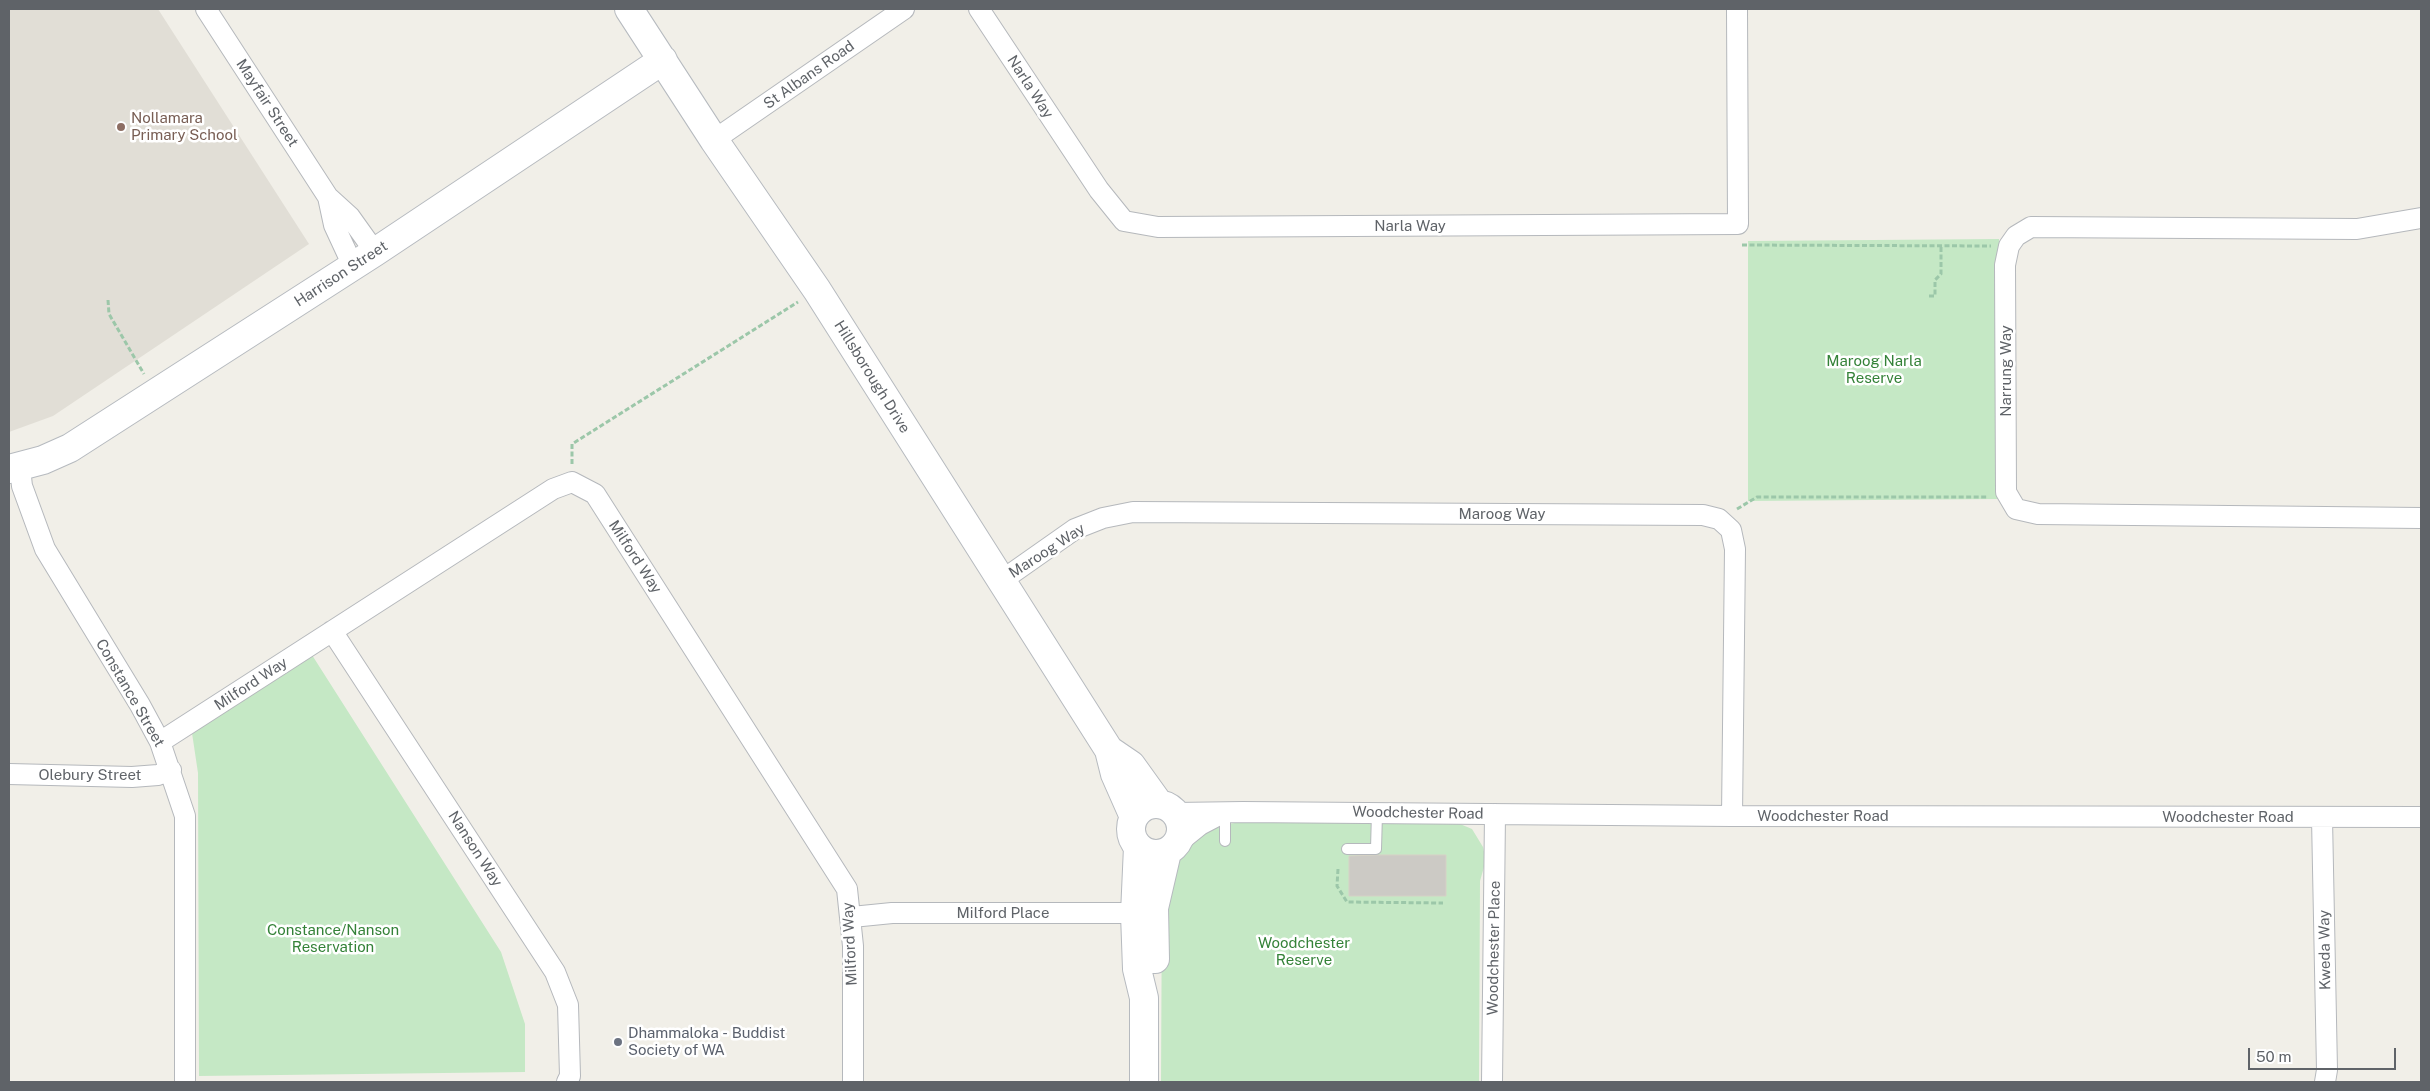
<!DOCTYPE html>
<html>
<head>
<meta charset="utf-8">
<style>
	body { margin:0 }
	#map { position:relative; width:2430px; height:1091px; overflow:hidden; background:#f1efe8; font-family:"Public Sans",sans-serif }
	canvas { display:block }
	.frame { position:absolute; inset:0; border:10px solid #5f6368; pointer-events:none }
	.scale { position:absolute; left:2248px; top:1048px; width:148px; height:22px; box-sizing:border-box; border:2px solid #5f6368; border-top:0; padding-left:6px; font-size:15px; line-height:18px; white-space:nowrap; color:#5f6368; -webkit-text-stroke:4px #fff; paint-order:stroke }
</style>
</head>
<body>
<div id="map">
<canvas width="2430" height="1091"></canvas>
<div class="frame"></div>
<div class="scale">50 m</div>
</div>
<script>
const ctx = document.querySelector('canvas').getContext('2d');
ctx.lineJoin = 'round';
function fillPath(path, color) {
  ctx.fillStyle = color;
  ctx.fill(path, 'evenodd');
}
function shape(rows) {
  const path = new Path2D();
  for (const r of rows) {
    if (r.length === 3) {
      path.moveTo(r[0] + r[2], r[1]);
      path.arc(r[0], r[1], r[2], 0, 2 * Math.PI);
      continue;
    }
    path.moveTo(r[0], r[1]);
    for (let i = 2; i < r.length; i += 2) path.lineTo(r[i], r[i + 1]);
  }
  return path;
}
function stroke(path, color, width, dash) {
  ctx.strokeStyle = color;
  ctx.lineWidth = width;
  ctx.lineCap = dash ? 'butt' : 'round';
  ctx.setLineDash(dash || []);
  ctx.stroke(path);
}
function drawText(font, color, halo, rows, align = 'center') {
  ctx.font = font + ' "Public Sans",sans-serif';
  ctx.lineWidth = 5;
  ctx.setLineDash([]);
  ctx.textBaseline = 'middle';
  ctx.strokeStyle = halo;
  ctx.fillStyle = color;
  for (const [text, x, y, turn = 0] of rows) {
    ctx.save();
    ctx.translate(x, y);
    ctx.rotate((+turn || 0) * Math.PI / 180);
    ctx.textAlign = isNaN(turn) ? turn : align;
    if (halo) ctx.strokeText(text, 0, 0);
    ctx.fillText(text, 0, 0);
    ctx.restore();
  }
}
const education = shape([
	[9,9,158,9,309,244,53,416,9,432]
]);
const green = shape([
	[1999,239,2000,499,1748,501,1748,241],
	[312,655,501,952,525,1024,525,1072,199,1076,198,773,192,733],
	[1254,820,1460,824,1472,829,1483,847,1486,860,1480,881,1479,1082,1161,1082,1162,890,1166,864,1209,827]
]);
const building = shape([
	[1378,855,1446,855,1446,896,1349,896,1349,856,1378,855]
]);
const path = shape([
	[1742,245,1991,246],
	[1929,296,1935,296,1935,280,1941,274,1941,246],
	[108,300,109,314,144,374],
	[572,464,572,444,798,302],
	[1737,509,1757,497,1988,497],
	[1338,869,1337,886,1347,902,1443,903]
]);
const lane = shape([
	[1225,841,1225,812],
	[1347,849,1376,849,1377,813]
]);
const street = shape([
	[206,9,328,197,350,217,375,252],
	[979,9,1099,190,1124,221,1158,227,1738,224,1737,9],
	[714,140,904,9],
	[328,197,334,225,353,266],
	[2421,218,2357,229,2031,227,2016,236,2009,246,2005,265,2006,492,2016,509,2038,514,2421,518],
	[20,468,22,486,45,549,140,705,160,742,185,816,185,1082],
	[1001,581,1075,529,1103,518,1133,512,1703,515,1719,519,1731,530,1735,549,1732,816],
	[332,631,555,972,568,1005,570,1076,567,1082],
	[160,742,553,489,572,482,595,494,847,889,853,946,853,1082],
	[9,774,132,777,158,775,171,770],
	[1175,813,1243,812,1732,816,2421,817],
	[2322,818,2327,1070,2325,1082],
	[1174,846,1200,825,1221,814],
	[852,917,892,913,1147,913],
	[1492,1082,1495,814]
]);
const secondary = shape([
	[629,9,714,140,817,290,1109,750,1115,774,1134,817],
	[9,469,43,460,70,448,375,252,663,60],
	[1109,750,1131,765,1159,804],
	[1156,829,25],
	[1138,847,1135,914,1137,969,1144,998,1144,1082],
	[1155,959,1154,908,1167,852]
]);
const markers = [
	[121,127,5,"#8d6e63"],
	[618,1042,5,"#6b7280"]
];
const streetNames = [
	["St Albans Road",809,75,-35],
	["Narla Way",1030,87,57],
	["Mayfair Street",267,103,57],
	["Narla Way",1410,226],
	["Harrison Street",341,274,-33],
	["Narrung Way",2006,371,-90],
	["Hillsborough Drive",872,377,58],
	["Maroog Way",1502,514],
	["Maroog Way",1047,551,-33],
	["Milford Way",635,557,57],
	["Milford Way",251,684,-33],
	["Constance Street",130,693,60],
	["Olebury Street",90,775],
	["Woodchester Road",1418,813,1],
	["Woodchester Road",1823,816],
	["Woodchester Road",2228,817],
	["Nanson Way",475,849,57],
	["Milford Place",1003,913],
	["Milford Way",850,944,-93],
	["Woodchester Place",1494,948,-89],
	["Kweda Way",2325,950,-91]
];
const educationNames = [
	["Nollamara",131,118],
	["Primary School",131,135]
];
const parkNames = [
	["Maroog Narla",1874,361],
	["Reserve",1874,378],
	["Constance/Nanson",333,930],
	["Reservation",333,947],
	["Woodchester",1304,943],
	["Reserve",1304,960]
];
const worshipNames = [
	["Dhammaloka - Buddist",628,1033],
	["Society of WA",628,1050]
];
fillPath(education, '#e1ded6');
fillPath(green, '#c5e8c5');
fillPath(building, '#cccac5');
stroke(building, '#d6d1c6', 1);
stroke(lane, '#b5b8bc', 12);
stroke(street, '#b5b8bc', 22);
stroke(secondary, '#b6babf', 30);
stroke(path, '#9cc7a9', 3, [5, 2.5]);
stroke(lane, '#fff', 10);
stroke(street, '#fff', 20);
stroke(secondary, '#fff', 28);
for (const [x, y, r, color] of markers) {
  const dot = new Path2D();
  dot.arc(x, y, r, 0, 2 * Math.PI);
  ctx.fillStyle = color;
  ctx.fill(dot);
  stroke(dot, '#fff', 2);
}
drawText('15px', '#5f6368', '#fff', streetNames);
drawText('15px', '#785e54', '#fff', educationNames, 'left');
drawText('15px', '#348238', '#fff', parkNames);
drawText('15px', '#5b616d', '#fff', worshipNames, 'left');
</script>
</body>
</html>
